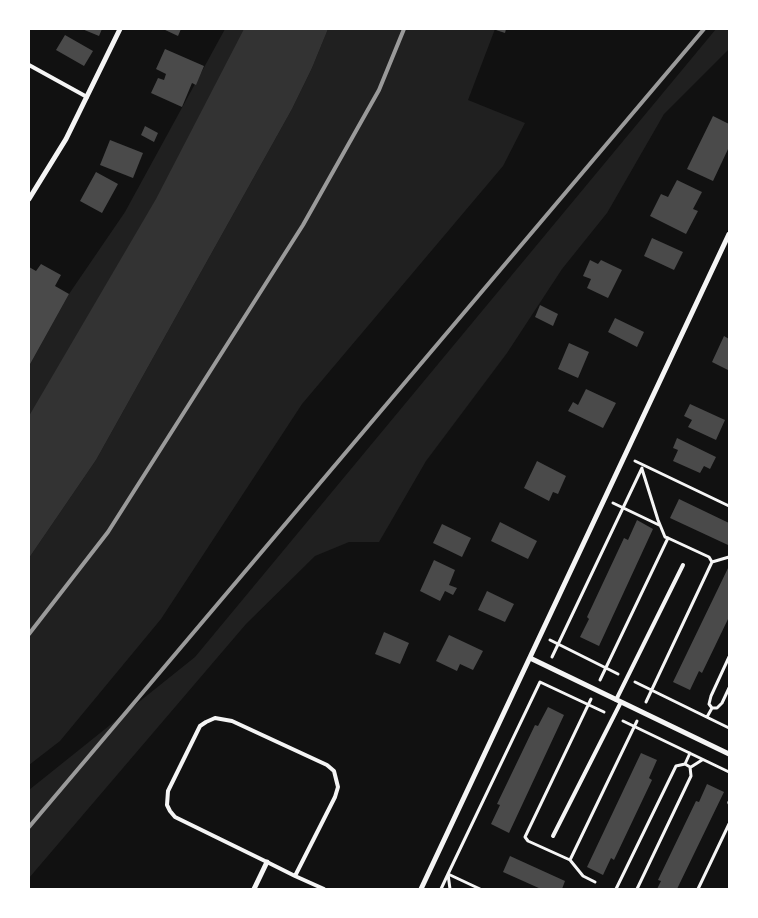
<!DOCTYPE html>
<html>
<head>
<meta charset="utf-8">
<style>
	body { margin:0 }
	#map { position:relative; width:758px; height:918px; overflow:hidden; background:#111; font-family:"Noto Sans",sans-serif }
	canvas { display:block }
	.frame { position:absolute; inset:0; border:30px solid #fff; pointer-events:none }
</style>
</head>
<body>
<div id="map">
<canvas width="758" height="918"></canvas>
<div class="frame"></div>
</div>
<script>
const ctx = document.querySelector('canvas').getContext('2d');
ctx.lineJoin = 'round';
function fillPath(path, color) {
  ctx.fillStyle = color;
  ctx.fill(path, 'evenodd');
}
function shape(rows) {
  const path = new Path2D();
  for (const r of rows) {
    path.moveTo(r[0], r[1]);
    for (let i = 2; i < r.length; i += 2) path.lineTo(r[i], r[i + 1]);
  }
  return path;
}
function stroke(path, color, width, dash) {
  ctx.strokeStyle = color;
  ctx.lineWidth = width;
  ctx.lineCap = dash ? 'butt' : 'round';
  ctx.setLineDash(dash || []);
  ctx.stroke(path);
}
const green = shape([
	[225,29,251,29,204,124,29,421,29,366,69,294,125,212],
	[328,29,495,29,468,100,525,123,503,166,302,404,161,619,60,741,29,765,29,558,96,460,292,109,312,68],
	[716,29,729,29,729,49,664,114,607,213,562,269,507,353,426,461,379,542,349,542,315,556,246,624,29,878,29,790,195,657]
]);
const water = shape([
	[244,29,328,29,312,68,292,109,96,460,29,558,29,416,156,199]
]);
const building = shape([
	[82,29,102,29,99,36],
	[163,29,181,29,178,36],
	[493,29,506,29,505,33],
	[65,35,93,51,84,66,56,50],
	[165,49,204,66,196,85,192,83,182,107,151,93,158,78,164,80,166,74,156,69],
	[713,116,729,124,729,147,713,181,687,169],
	[145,126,158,133,154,142,141,135],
	[110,140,143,153,133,178,100,165],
	[96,172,118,184,102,213,80,201],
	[677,180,702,192,693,209,698,211,686,234,650,216,661,194,668,197],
	[652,238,683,252,674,270,644,256],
	[590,260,598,264,601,260,622,270,608,298,587,288,591,279,583,276],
	[41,264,61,275,55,286,69,294,29,366,29,267,36,271],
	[540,305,558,314,553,326,535,317],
	[615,318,644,332,637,347,608,332],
	[724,336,729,339,728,370,712,362],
	[569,343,589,352,578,378,558,369],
	[586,389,616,403,603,428,568,411,573,402,578,405],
	[690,404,725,420,716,440,688,427,692,420,684,416],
	[677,438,716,457,710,469,704,466,700,473,673,461,678,450,673,448],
	[537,461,566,476,558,494,553,492,549,501,524,488],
	[679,499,729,523,729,541,728,545,670,518],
	[637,520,653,529,599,646,580,637,589,619,587,617,624,538,628,540],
	[500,522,537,541,528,559,491,541],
	[442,524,471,538,462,557,433,543],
	[434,560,455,570,449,585,457,588,453,595,445,591,440,601,420,591],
	[729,566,729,617,702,673,699,671,690,690,673,682],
	[487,591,514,604,505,622,478,610],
	[384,632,409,643,400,664,375,654],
	[449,635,483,651,473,670,460,664,457,671,436,661],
	[548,707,564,715,509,833,491,824,500,805,497,804,535,725,538,726],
	[641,753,657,760,649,778,652,780,614,860,611,858,603,875,587,867],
	[707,784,724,792,677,889,657,889,661,881,658,880,696,801,699,802],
	[510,856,565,881,562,889,541,889,503,872]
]);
const path = shape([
	[635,461,729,506],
	[642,469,658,520,665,537,668,538],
	[613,503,659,525],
	[712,562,729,557],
	[550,640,618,674],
	[552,657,642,468],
	[729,657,711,696,709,704,712,708,717,708,722,703,729,688],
	[600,680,668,538,709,557,712,562,646,702],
	[635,682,729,728],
	[591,699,525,837,528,841,570,860,583,876,595,882],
	[707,717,712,708],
	[623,721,729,772],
	[685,764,690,753],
	[691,767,702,760],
	[729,802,729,803],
	[570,860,637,721],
	[441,889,448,874,480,889],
	[450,889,448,874,540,682,604,712],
	[616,889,676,766,685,764,690,767,691,776,637,889],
	[698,889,729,824]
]);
const service = shape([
	[29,65,87,97],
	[616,700,683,565],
	[553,836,621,702],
	[295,876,335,797,338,787,334,771,327,765,232,721,215,718,206,722,200,726,168,791,167,805,170,811,175,817,267,862,295,876,324,889]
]);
const minor = shape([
	[29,199,66,139,120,29],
	[530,658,729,754],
	[254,889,267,862],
	[421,889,729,234]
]);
const rail = shape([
	[29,634,108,532,303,225,379,90,404,29],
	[29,827,704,29]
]);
fillPath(green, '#202020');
fillPath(water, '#333');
fillPath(building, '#4a4a4a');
stroke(path, '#f5f5f5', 3);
stroke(service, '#f5f5f5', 4);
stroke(minor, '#f5f5f5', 5);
stroke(rail, '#9a9a9a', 4);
</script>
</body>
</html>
